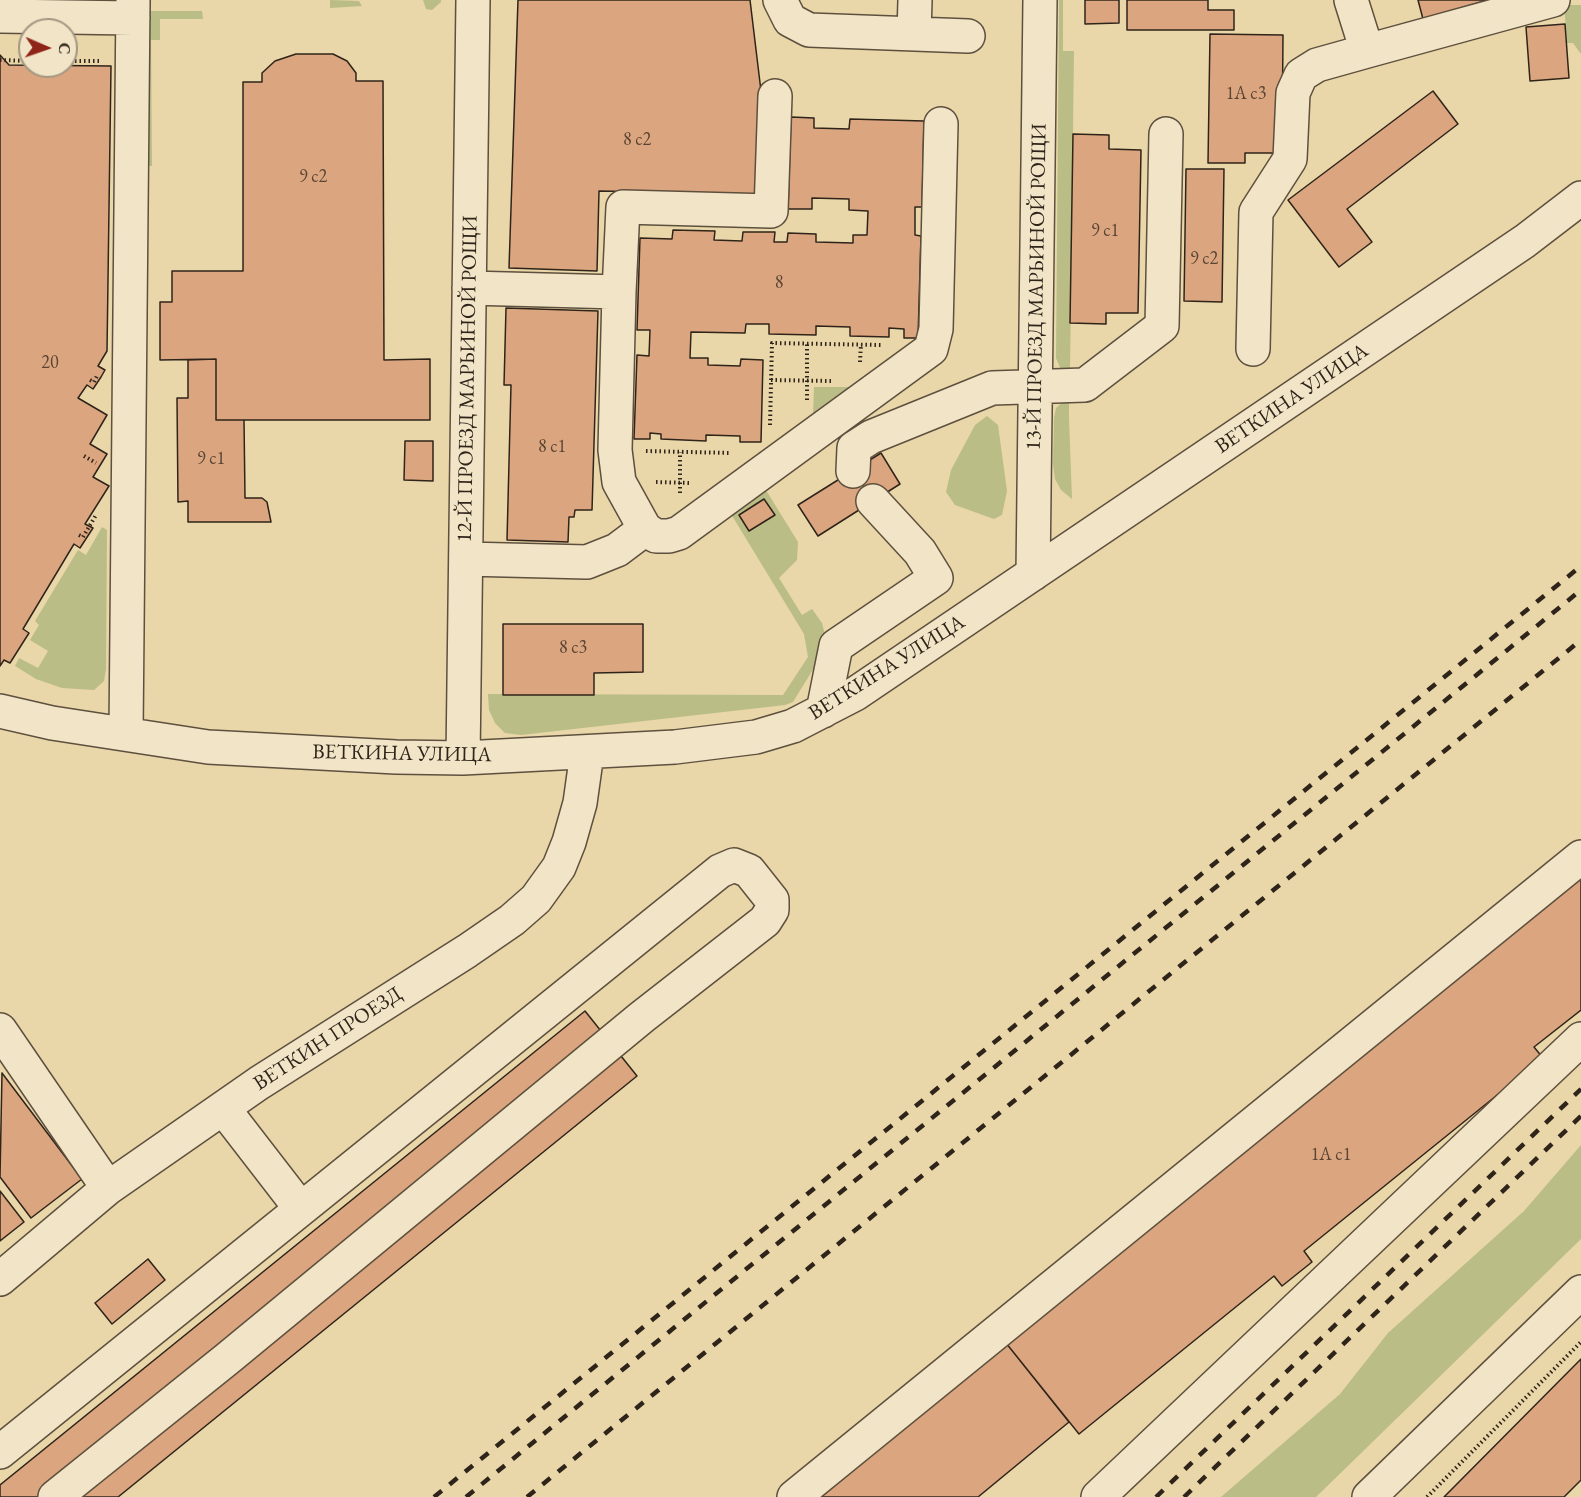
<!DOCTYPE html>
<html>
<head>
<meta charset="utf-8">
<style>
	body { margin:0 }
	#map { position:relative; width:1581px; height:1497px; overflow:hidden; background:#e9d6a9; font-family:"EB Garamond",serif }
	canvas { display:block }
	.north { position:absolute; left:18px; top:18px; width:60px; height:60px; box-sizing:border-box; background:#f1e4c7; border:2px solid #a39782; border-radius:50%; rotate:92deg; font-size:16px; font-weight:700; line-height:24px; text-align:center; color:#2f241a }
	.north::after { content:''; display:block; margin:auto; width:21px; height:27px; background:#8f2418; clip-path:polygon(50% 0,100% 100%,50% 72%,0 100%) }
</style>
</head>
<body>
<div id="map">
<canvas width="1581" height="1497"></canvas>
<div class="north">С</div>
</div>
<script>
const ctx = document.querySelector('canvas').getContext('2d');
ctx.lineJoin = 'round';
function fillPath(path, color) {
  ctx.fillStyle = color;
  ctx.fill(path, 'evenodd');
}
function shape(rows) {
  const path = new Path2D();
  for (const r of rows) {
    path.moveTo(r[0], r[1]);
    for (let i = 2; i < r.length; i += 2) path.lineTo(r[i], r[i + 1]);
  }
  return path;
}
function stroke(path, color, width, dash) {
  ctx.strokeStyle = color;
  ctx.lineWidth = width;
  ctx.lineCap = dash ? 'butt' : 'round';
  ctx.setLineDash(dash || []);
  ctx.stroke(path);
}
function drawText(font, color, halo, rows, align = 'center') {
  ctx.font = font + ' "EB Garamond",serif';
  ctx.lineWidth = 6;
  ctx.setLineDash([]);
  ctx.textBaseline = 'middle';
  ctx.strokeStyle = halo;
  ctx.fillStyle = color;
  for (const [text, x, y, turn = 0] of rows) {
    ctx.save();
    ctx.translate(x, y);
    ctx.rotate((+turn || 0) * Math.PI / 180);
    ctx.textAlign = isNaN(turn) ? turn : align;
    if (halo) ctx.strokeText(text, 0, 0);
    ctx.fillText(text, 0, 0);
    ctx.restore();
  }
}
const green = shape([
	[330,0,359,1,362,6,330,8],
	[423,0,441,0,441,2,432,10,426,9],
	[1059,0,1063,0,1063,51,1074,51,1070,371,1061,370,1056,358],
	[1564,5,1581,5,1581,54,1573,43,1567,43],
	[146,11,202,11,203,19,160,19,160,40,151,40,152,166,146,166],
	[814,387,852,387,813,415],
	[1069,396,1069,419,1072,499,1061,490,1055,479,1053,464,1054,418,1056,408],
	[987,416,998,425,1007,491,1002,515,994,519,955,505,946,492,951,470,975,425],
	[764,487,798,542,797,560,779,578,802,615,812,609,822,623,826,639,817,663,793,702,785,705,521,735,505,733,495,723,489,710,488,694,783,695,808,657,804,634,731,514],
	[102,527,107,530,106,669,104,681,94,690,62,688,36,679,15,666,19,658,38,668,48,651,30,640,39,625,35,621,78,550,86,555],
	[1581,1145,1581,1239,1316,1497,1221,1497,1340,1394,1388,1333,1524,1211]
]);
const building = shape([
	[518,0,750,0,761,91,759,194,599,191,597,271,509,268,518,0],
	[1085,0,1119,0,1119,23,1085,24,1085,0],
	[1127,0,1208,0,1208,10,1234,10,1234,30,1127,30,1127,0],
	[1418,0,1488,0,1423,19,1418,0],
	[1565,24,1569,78,1530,81,1526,27,1565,24],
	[1210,34,1283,35,1282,153,1245,153,1245,163,1208,163,1210,34],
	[296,54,333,54,347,61,356,73,356,81,383,81,384,360,430,359,430,420,216,420,216,359,160,360,160,302,172,302,172,271,243,271,243,82,262,82,262,73,275,61,296,54],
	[0,55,9,65,111,66,107,351,98,366,105,370,101,377,93,389,87,385,78,398,107,415,90,444,107,454,93,477,109,486,85,524,93,528,80,548,74,544,23,629,29,633,10,663,4,660,0,666,0,55],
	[1433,91,1458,124,1347,209,1372,242,1339,267,1288,200,1433,91],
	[791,117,814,118,814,128,849,129,850,119,924,121,922,207,915,207,915,235,921,236,918,338,904,338,904,329,889,328,889,337,850,336,850,327,816,326,816,335,769,334,769,324,746,324,745,333,691,332,690,358,708,358,708,365,740,366,741,359,763,360,761,442,740,442,740,436,706,435,706,441,661,439,661,434,650,433,650,439,634,439,637,355,649,356,650,330,637,330,640,238,672,239,673,230,715,231,714,240,742,241,743,232,775,232,774,242,787,242,788,233,816,234,816,242,853,243,853,235,867,235,868,211,849,210,849,199,812,198,812,209,788,209,791,117],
	[1073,134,1109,135,1109,149,1141,150,1138,313,1106,313,1106,324,1070,323,1073,134],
	[1186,169,1224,169,1222,302,1184,301,1186,169],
	[506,308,598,311,592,510,575,510,574,517,569,517,568,542,507,540,511,385,504,385,506,308],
	[216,359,216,420,244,420,245,498,262,498,267,502,271,522,188,522,188,501,178,502,177,398,188,398,188,360,216,359],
	[405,441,433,441,433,481,404,480,405,441],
	[881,453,900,484,818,536,798,505,881,453],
	[764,499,775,515,749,531,739,515,764,499],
	[503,624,643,624,643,672,594,673,594,695,503,695,503,624],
	[1581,878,1581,1010,1534,1047,1543,1058,1304,1251,1312,1262,1282,1286,1274,1276,1079,1434,1006,1343,1581,878],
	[585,1011,637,1076,118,1497,0,1497,0,1485,585,1011],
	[2,1073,82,1179,31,1218,0,1177,2,1073],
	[0,1191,24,1222,0,1241,0,1191],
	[148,1259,165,1280,112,1324,95,1303,148,1259],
	[1006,1343,1069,1422,978,1497,821,1497,1006,1343],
	[1581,1359,1581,1480,1564,1497,1444,1497,1581,1359]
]);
const path = shape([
	[0,60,30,61],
	[66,61,101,61],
	[860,362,861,344],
	[90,380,94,382,97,376],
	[771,380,832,381],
	[807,400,807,344],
	[770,425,772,343,881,345],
	[646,451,731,453],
	[84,456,96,463],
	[656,482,690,483],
	[680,493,680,452],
	[79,535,83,537,96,515],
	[1427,1497,1581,1342]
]);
const minor = shape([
	[780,0,790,20,809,30,968,36],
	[1351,0,1367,51,1553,0],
	[0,16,133,18],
	[914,34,915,0],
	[469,288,619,292,615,450,619,482,645,529,656,536,669,536,679,533,931,349,936,329,941,124],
	[619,292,623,207,771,211,775,96],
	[1253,349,1256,212,1290,159,1293,93,1301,75,1317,65,1367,51],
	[853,471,854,448,871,437,992,388,1085,385,1162,326,1166,134],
	[466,559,587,562,617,550,645,529],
	[1033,574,1040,0],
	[0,711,52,723,208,747,396,757,463,758,675,747,756,737,793,726,855,694,1525,241,1581,198],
	[823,711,836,646,936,578,920,552,873,501],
	[126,734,133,0],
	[463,758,473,0],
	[0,1030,108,1188],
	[223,1108,301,1209],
	[0,1279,108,1188,259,1083,467,951,512,920,536,899,559,867,569,842,580,803,587,753],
	[0,1452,720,871,734,865,749,871,772,900,772,910,765,921,642,1017,227,1359,55,1497],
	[794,1497,1581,857],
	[1098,1497,1581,1039],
	[1369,1497,1581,1292]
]);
const rail = shape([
	[434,1497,1581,566],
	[466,1497,1581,590],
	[527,1497,1581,640],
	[1156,1497,1581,1089],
	[1184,1497,1581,1116]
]);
const numberNames = [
	["1А с3",1246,94],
	["8 с2",637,140],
	["9 с2",313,177],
	["9 с1",1105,231],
	["9 с2",1204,259],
	["8",779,283],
	["20",50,363],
	["8 с1",552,447],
	["9 c1",211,459],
	["8 с3",573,648],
	["1А с1",1331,1155]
];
const streetNames = [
	["13-Й ПРОЕЗД МАРЬИНОЙ РОЩИ",1037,287,-89],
	["12-Й ПРОЕЗД МАРЬИНОЙ РОЩИ",468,379,-89],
	["ВЕТКИНА УЛИЦА",1292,399,-34],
	["ВЕТКИНА УЛИЦА",887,668,-32],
	["ВЕТКИНА УЛИЦА",402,754,1],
	["ВЕТКИН ПРОЕЗД",328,1039,-33]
];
fillPath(green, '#babd85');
fillPath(building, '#dba67f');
stroke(building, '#2f241a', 1.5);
stroke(minor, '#5e503e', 36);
stroke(path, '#2f241a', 4, [1.5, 3]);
stroke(minor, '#f1e4c7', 33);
stroke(rail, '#2f241a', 4.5, [10, 10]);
drawText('18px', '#5a4433', null, numberNames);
drawText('21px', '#2f241a', '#f1e4c7', streetNames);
</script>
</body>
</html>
